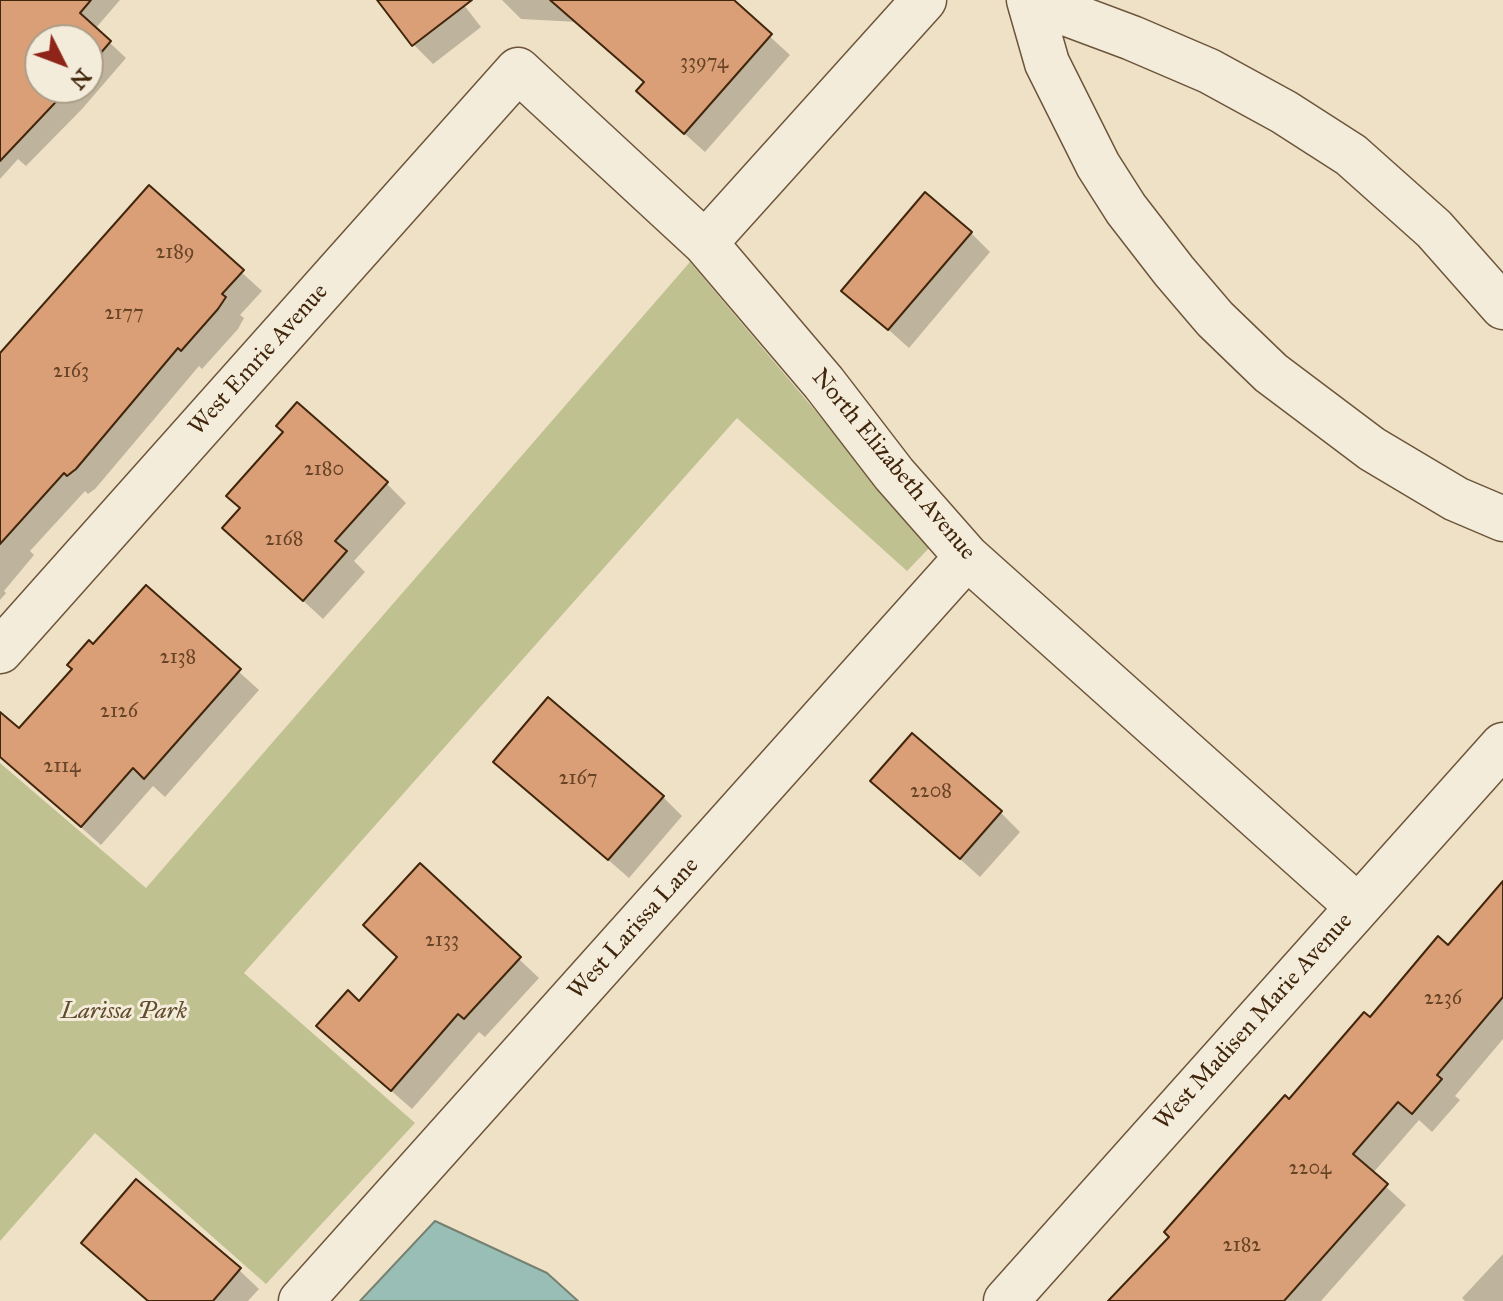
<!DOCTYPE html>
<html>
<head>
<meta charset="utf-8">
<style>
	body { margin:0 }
	#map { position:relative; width:1503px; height:1301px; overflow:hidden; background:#eee1c6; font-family:"IM FELL Great Primer",serif }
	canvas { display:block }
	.north { position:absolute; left:24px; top:24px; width:80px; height:80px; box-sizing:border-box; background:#f4ecda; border:2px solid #ac9d88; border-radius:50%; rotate:132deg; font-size:22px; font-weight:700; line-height:32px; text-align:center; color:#41260c }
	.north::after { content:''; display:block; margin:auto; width:28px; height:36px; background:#8f2418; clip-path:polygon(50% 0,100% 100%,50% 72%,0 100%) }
</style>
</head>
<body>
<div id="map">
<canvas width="1503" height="1301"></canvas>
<div class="north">N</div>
</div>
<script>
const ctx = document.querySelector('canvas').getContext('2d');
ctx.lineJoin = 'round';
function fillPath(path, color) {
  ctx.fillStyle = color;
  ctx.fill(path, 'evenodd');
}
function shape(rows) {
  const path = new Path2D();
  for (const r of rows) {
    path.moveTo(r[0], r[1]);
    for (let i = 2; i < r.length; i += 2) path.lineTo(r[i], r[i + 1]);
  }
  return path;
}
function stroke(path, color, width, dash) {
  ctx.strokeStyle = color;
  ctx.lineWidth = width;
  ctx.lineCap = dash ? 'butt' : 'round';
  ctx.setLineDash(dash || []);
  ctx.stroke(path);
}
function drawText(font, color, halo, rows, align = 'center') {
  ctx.font = font + ' "IM FELL Great Primer",serif';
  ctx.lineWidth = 6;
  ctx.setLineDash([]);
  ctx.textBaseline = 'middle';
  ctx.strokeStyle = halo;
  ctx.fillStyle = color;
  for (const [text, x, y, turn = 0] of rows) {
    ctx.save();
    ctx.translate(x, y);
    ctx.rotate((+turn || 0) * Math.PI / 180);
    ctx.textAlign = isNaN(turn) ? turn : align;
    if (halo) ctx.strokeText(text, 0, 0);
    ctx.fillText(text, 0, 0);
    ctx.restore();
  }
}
const green = shape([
	[690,262,930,547,907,571,737,418,244,973,415,1123,266,1284,95,1133,0,1241,0,763,146,888]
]);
const water = shape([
	[435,1221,547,1273,578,1301,360,1301,435,1221]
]);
const shadow = shape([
	[0,0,120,0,95,29,126,58,82,109,26,166,18,159,0,179],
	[40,40,88,40,88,88,40,88],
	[379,0,460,0,481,27,433,64,414,45],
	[502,0,730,0,790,55,705,152,658,110,645,84,578,22,521,19],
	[149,188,262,291,240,315,244,318,238,329,202,369,199,366,95,489,88,494,85,491,30,551,34,555,4,591,6,593,0,600,0,355],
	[971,233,990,252,909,348,844,290],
	[386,483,406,503,354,561,365,572,323,619,224,528,242,509],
	[146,588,259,690,165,797,153,786,101,845,0,756,0,737,19,730],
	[496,762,663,797,682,816,629,878],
	[873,781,1000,812,1020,832,980,877],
	[420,866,539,978,485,1037,479,1032,412,1109,339,1045,360,1004,399,958],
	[1503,884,1503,1039,1455,1096,1460,1100,1432,1132,1419,1120,1372,1174,1406,1205,1321,1301,1111,1301,1171,1237,1289,1102,1370,1020,1448,948],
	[83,1243,239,1270,259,1289,248,1301,147,1301],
	[1503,1254,1503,1301,1465,1301,1462,1298]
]);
const building = shape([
	[0,0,91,0,80,13,111,41,88,68,88,40,40,40,40,88,69,88,0,161,0,0],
	[377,0,472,0,412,46,377,0],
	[550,0,734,0,772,34,684,134,636,91,644,82,550,0],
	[149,185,244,270,222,294,226,297,218,309,181,351,178,348,76,469,67,476,64,473,0,544,0,353,149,185],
	[925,192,972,232,888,330,841,291,925,192],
	[297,402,388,482,335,541,347,551,303,601,222,528,240,508,226,496,283,432,276,426,297,402],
	[146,585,241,669,144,779,133,768,81,827,0,757,0,712,19,728,72,669,67,665,89,640,93,644,146,585],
	[548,697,664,796,608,860,493,762,548,697],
	[912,733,1002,811,960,859,870,781,912,733],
	[420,863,521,957,464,1019,458,1014,391,1091,316,1026,348,990,359,1001,397,957,363,925,420,863],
	[1503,881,1503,997,1437,1075,1442,1079,1412,1114,1398,1102,1353,1154,1388,1184,1284,1301,1108,1301,1169,1237,1164,1232,1285,1095,1289,1099,1364,1012,1370,1017,1438,936,1448,945,1503,881],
	[136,1179,241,1268,213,1301,148,1301,81,1243,136,1179]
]);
const minor = shape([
	[1029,0,1047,63,1098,165,1126,209,1174,271,1215,319,1271,373,1372,449,1456,499,1503,519],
	[1030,0,1132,38,1209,71,1284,112,1351,155,1434,229,1503,307],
	[705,243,924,0],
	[0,651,518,70,705,243,824,383,894,474,967,557,1357,906],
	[301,1301,967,557],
	[1006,1301,1503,745]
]);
const numberNames = [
	["33974",704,63],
	["2189",175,253],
	["2177",124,314],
	["2163",71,372],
	["2180",324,470],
	["2168",284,540],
	["2138",178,658],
	["2126",119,712],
	["2114",62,767],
	["2167",578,779],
	["2208",931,792],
	["2133",442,941],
	["2236",1443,999],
	["2204",1310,1169],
	["2182",1242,1246]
];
const streetNames = [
	["West Emrie Avenue",259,360,-48],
	["North Elizabeth Avenue",893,465,50],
	["West Larissa Lane",634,929,-48],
	["West Madisen Marie Avenue",1254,1022,-48]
];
const parkNames = [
	["Larissa Park",124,1012]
];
fillPath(green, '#c0c190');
fillPath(water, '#99beb5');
stroke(water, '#768171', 2);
fillPath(shadow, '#0003');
fillPath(building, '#db9f77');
stroke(building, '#41260c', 2);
stroke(minor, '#6c553a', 47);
stroke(minor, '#f4ecda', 44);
drawText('20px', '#684427', null, numberNames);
drawText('24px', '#41260c', '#f4ecda', streetNames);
drawText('italic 24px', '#614d2d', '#f4ecda', parkNames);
</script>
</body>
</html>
